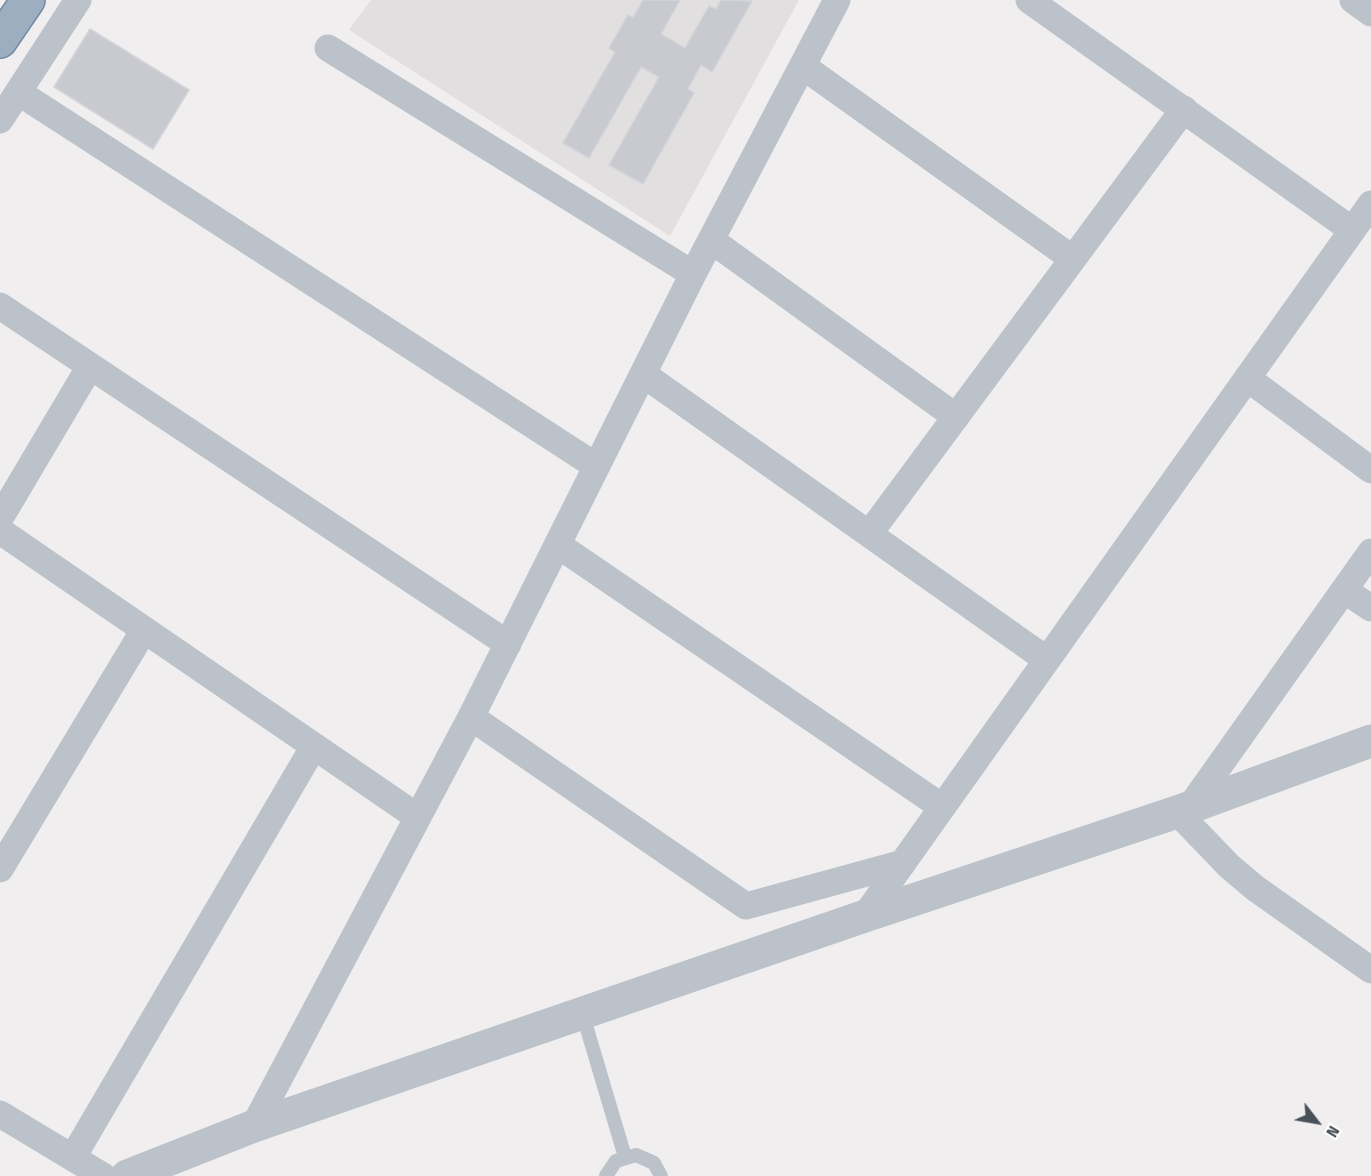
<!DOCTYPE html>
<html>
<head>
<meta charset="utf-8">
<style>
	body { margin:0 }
	#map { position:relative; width:1371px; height:1176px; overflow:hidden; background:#f0eeee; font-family:"Fira Sans Condensed",sans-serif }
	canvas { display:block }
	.north { position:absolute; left:1287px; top:1092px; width:60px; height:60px; -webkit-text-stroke:4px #fff; paint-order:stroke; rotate:121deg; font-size:16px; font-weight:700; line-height:24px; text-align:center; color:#485159 }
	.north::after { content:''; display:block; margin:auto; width:21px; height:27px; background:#485159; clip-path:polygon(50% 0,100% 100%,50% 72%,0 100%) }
</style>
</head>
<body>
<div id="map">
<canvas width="1371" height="1176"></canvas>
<div class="north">N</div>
</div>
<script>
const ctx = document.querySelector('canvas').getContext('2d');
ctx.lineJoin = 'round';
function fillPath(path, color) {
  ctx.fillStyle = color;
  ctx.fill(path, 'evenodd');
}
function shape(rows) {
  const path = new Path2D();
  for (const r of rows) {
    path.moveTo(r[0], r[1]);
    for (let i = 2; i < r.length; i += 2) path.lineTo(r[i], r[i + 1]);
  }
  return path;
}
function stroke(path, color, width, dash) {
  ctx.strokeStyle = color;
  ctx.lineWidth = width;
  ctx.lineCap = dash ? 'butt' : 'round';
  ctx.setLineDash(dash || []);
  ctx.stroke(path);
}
const education = shape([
	[371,0,799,0,670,236,349,30]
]);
const building = shape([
	[643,0,680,0,661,34,685,48,709,6,716,9,721,0,752,1,712,72,701,65,688,89,694,93,643,184,609,165,659,77,641,67,589,158,563,143,615,52,609,48,628,15,633,18,643,0],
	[90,29,189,90,153,149,54,87,90,29]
]);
const service = shape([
	[582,1012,625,1157],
	[606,1176,616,1161,636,1155,654,1163,661,1176]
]);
const minor = shape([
	[1029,0,1352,230],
	[1353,0,1371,13],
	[328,48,693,274],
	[804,67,1073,259],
	[18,92,596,466],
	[0,120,78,0],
	[711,240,956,417],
	[0,306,508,644],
	[643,374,1047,660],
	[1247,378,1371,470],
	[0,518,89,368],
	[0,531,416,816],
	[869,534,1184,109],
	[558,545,942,807],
	[1344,590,1371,608],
	[471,717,746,906,903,863],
	[1190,807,1371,552],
	[1177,812,1229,866,1255,888,1371,970],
	[0,869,144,630],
	[865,916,1371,204],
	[0,1114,103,1176],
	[254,1126,471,717,693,274,837,0],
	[73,1157,314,746]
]);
const tertiary = shape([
	[127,1176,254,1126,865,916,1177,812,1371,741]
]);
const trunk = shape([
	[0,41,28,0]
]);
fillPath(education, '#e1dfdf');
fillPath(building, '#c9cad0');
stroke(building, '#d2d4d9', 1.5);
stroke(trunk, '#758aa4', 36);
stroke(service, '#bbc2c9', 14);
stroke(minor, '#bbc2c9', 27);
stroke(tertiary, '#bbc2c9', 33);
stroke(trunk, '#9daec1', 33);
</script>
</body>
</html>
